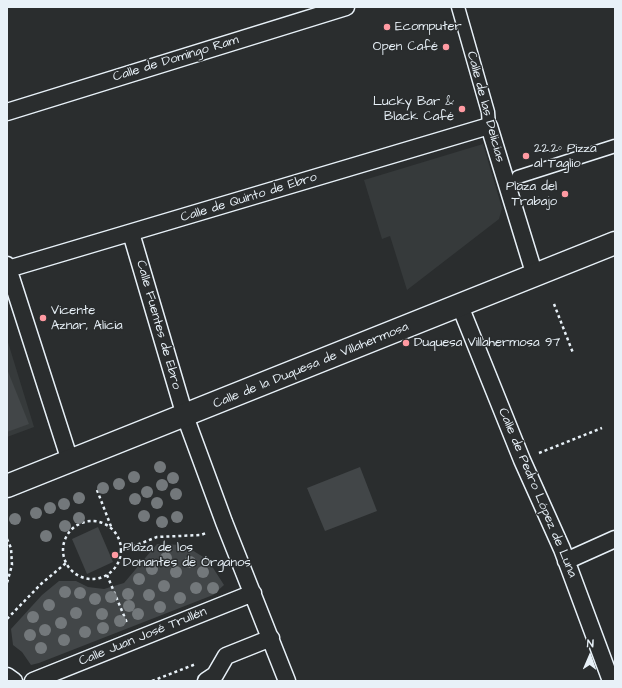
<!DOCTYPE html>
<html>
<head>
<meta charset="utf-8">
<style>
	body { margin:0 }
	#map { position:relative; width:622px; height:688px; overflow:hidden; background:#2a2d2e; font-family:"Architects Daughter",sans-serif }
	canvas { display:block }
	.frame { position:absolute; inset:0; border:8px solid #e8f1f8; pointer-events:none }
	.north { position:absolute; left:570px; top:636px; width:40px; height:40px; -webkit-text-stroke:3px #2a2d2e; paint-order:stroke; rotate:2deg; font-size:11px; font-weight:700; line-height:16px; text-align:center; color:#e8f1f8 }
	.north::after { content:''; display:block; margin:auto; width:14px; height:18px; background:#e8f1f8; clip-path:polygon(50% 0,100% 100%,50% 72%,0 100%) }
</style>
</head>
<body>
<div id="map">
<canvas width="622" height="688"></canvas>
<div class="frame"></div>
<div class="north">N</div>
</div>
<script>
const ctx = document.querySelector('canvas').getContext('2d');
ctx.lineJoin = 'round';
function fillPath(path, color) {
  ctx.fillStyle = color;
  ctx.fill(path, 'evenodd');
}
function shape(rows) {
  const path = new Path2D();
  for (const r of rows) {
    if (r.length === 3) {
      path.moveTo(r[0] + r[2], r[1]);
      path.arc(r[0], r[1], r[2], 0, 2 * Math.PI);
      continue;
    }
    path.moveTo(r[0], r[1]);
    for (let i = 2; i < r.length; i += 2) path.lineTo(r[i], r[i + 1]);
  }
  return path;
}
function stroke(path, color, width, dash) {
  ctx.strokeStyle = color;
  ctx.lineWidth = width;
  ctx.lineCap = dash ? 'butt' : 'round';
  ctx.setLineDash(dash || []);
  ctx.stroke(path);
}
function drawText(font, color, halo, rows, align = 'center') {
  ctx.font = font + ' "Architects Daughter",sans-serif';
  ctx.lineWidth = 3;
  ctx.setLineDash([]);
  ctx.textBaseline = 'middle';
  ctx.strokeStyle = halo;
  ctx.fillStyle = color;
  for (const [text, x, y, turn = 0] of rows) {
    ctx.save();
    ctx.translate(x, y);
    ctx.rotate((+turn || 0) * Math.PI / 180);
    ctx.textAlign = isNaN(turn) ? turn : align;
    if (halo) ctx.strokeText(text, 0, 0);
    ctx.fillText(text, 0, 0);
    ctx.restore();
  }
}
const built = shape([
	[483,144,502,208,499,219,407,290,390,236,382,239,364,180],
	[7,339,34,427,7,437]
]);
const green = shape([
	[7,369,29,424,7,432],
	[360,467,377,511,325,531,307,488],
	[98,527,113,562,87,574,72,539],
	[157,544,184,545,208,560,224,585,213,595,39,663,31,665,22,652,13,645,11,629,42,595,59,581,76,581,88,587,104,589,124,583]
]);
const path = shape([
	[554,304,573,353],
	[539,453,602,428],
	[97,490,112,529],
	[92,550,29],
	[7,539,11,548,12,565,7,583],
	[121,551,157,537,201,535,206,533],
	[107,575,127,623],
	[7,619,41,584,66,563],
	[152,681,196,664]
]);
const pedestrian = shape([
	[458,7,488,112,489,126],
	[518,177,615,146]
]);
const minor = shape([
	[7,112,346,7],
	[131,233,185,416,224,522,287,681],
	[7,265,70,461],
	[8,269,489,126,535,276],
	[460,306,522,460,562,549,611,681],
	[566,561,615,539],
	[7,676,14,681],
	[33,681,253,593],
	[206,681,215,675,226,656,271,638]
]);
const secondary = shape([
	[7,486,615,243]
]);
const trees = [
	[160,467],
	[134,477],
	[173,478],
	[119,484],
	[162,485],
	[103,488],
	[147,492],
	[176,494],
	[79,498],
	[135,499],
	[157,503],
	[64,504],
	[50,508],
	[36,513],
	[144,516],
	[177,517],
	[79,518],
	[15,519],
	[162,522],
	[65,526],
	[46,536],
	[166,558],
	[190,562],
	[152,569],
	[176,572],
	[203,572],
	[139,579],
	[164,586],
	[196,588],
	[213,588],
	[65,592],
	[80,593],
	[128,594],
	[149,595],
	[111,597],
	[180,598],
	[95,599],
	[49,605],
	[129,606],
	[160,607],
	[76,613],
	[102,614],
	[138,614],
	[33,617],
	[120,621],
	[61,623],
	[103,628],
	[45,630],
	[85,632],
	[30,635],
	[64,640],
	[41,648]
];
const markers = [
	[387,27,4,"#ff9aa2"],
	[446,47,4,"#ff9aa2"],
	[462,109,4,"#ff9aa2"],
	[526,156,4,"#ff9aa2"],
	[565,194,4,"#ff9aa2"],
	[43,318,4,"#ff9aa2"],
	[406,343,4,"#ff9aa2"],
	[115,555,4,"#ff9aa2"]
];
const poiNames = [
	["Ecomputer",395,27],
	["Open Café",438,47,"right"],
	["Lucky Bar &",454,102,"right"],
	["Black Café",454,117,"right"],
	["22.2º Pizza",534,149],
	["al Taglio",534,164],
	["Plaza del",557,187,"right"],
	["Trabajo",557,202,"right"],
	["Vicente",51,311],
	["Aznar, Alicia",51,326],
	["Duquesa Villahermosa 97",414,343],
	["Plaza de los",123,548],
	["Donantes de Órganos",123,563]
];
const streetNames = [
	["Calle de Domingo Ram",176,59,-17],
	["Calle de las Delicias",485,107,75],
	["Calle de Quinto de Ebro",249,198,-17],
	["Calle Fuentes de Ebro",158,325,74],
	["Calle de la Duquesa de Villahermosa",311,366,-22],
	["Calle de Pedro López de Luna",537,493,67],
	["Calle Juan José Trullén",143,637,-22]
];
fillPath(built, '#363a3b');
fillPath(green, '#424648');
stroke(pedestrian, '#e8f1f8', 15);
stroke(minor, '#e8f1f8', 19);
stroke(secondary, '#e8f1f8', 25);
stroke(path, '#e8f1f8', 2.5, [3, 3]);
stroke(pedestrian, '#2a2d2e', 12);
stroke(minor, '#2a2d2e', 16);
stroke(secondary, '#2a2d2e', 22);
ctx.fillStyle = '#73787b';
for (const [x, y] of trees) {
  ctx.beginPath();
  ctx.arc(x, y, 6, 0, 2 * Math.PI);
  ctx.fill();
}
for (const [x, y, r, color] of markers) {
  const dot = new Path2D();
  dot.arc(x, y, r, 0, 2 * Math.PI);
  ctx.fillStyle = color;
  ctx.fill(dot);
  stroke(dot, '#2a2d2e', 1.5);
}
drawText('13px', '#e8f1f8', '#2a2d2e', poiNames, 'left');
drawText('13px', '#e8f1f8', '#2a2d2e', streetNames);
</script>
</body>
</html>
